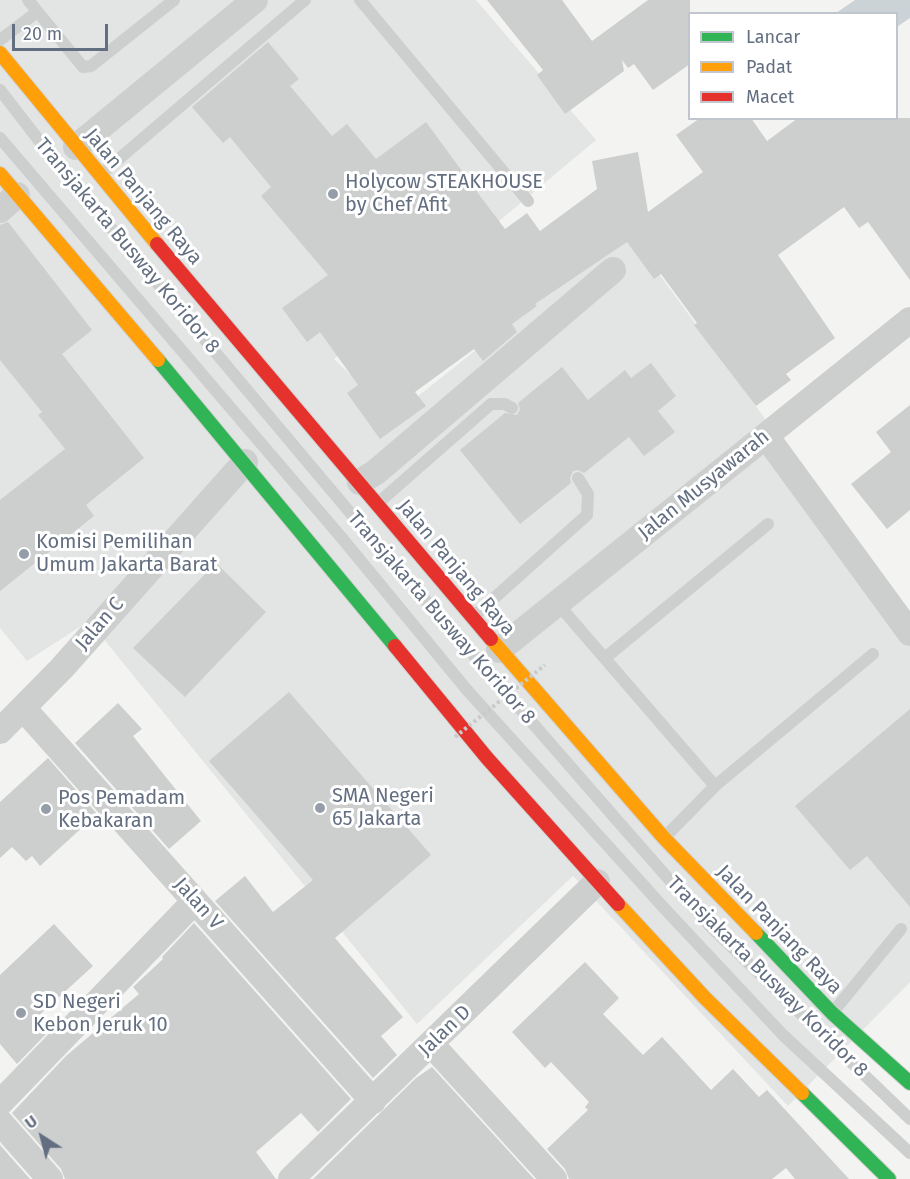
<!DOCTYPE html>
<html>
<head>
<meta charset="utf-8">
<style>
	body { margin:0 }
	#map { position:relative; width:910px; height:1179px; overflow:hidden; background:#f3f3f1; font-family:"Fira Sans",sans-serif }
	canvas { display:block }
	.legend { position:absolute; left:688px; top:12px; width:210px; height:108px; box-sizing:border-box; background:#fff; border:2px solid #c1c5cd; margin:0; padding:8px 10px; list-style:none; font-size:18px; color:#636f81 }
	.legend li { display:flex; align-items:center; gap:12px; height:30px }
	.legend b { width:30px; border:2px solid #c1c5cd }
	.north { position:absolute; left:12px; top:1107px; width:60px; height:60px; -webkit-text-stroke:4px #fff; paint-order:stroke; rotate:324deg; font-size:16px; font-weight:700; line-height:24px; text-align:center; color:#636f81 }
	.north::after { content:''; display:block; margin:auto; width:21px; height:27px; background:#636f81; clip-path:polygon(50% 0,100% 100%,50% 72%,0 100%) }
	.scale { position:absolute; left:12px; top:24px; width:96px; height:27px; box-sizing:border-box; border:3px solid #636f81; border-top:0; padding-left:8px; font-size:18px; line-height:21px; white-space:nowrap; color:#636f81; -webkit-text-stroke:4px #fff; paint-order:stroke }
</style>
</head>
<body>
<div id="map">
<canvas width="910" height="1179"></canvas>
<ul class="legend">
<li><b style="height:8px;background:#30b455"></b>Lancar</li>
<li><b style="height:8px;background:#ff9f0a"></b>Padat</li>
<li><b style="height:8px;background:#e5322d"></b>Macet</li>
</ul>
<div class="north">U</div>
<div class="scale">20 m</div>
</div>
<script>
const ctx = document.querySelector('canvas').getContext('2d');
ctx.lineJoin = 'round';
function fillPath(path, color) {
  ctx.fillStyle = color;
  ctx.fill(path, 'evenodd');
}
function shape(rows) {
  const path = new Path2D();
  for (const r of rows) {
    path.moveTo(r[0], r[1]);
    for (let i = 2; i < r.length; i += 2) path.lineTo(r[i], r[i + 1]);
  }
  return path;
}
function stroke(path, color, width, dash) {
  ctx.strokeStyle = color;
  ctx.lineWidth = width;
  ctx.lineCap = dash ? 'butt' : 'round';
  ctx.setLineDash(dash || []);
  ctx.stroke(path);
}
function drawText(font, color, halo, rows, align = 'center') {
  ctx.font = font + ' "Fira Sans",sans-serif';
  ctx.lineWidth = 6;
  ctx.setLineDash([]);
  ctx.textBaseline = 'middle';
  ctx.strokeStyle = halo;
  ctx.fillStyle = color;
  for (const [text, x, y, turn = 0] of rows) {
    ctx.save();
    ctx.translate(x, y);
    ctx.rotate((+turn || 0) * Math.PI / 180);
    ctx.textAlign = isNaN(turn) ? turn : align;
    if (halo) ctx.strokeText(text, 0, 0);
    ctx.fillText(text, 0, 0);
    ctx.restore();
  }
}
const built = shape([
	[0,0,476,0,596,140,334,359,393,416,627,230,910,617,910,982,788,1106,573,876,417,1024,89,621,27,661,0,628]
]);
const water = shape([
	[855,0,910,0,910,18,897,27,896,14,836,13]
]);
const building = shape([
	[487,0,562,0,592,41,648,0,690,0,690,64,653,90,634,64,628,68,622,60,624,71,565,114,537,75,543,70],
	[268,42,299,79,290,86,332,136,347,124,376,159,426,122,470,182,468,184,471,184,505,229,527,213,540,231,597,189,592,161,638,152,648,212,703,172,676,135,700,118,751,118,767,141,798,118,910,118,910,280,868,222,859,228,844,207,778,255,835,338,786,374,791,380,756,406,694,325,697,323,661,274,654,279,627,242,535,304,537,306,512,324,517,332,483,361,474,349,415,392,426,406,380,439,347,393,358,385,320,332,307,342,282,308,328,275,261,196,271,187,230,137,223,143,192,107],
	[8,222,92,330,62,354,144,458,86,505,94,516,0,591,0,500,65,449,38,415,42,412,0,360,0,225],
	[651,363,676,396,658,411,675,432,644,456,629,437,584,473,578,470,573,471,570,478,571,483,520,524,460,450,505,413,517,415,520,409,518,403,562,367,588,400,625,370,631,378],
	[910,405,910,510,887,529,851,484,891,452,876,432],
	[216,563,266,612,185,697,133,648],
	[289,692,431,855,335,938,403,1017,381,1036,397,1055,373,1078,215,901,245,876,273,912,313,880,209,761],
	[118,703,142,729,133,736,201,821,169,849,75,743],
	[910,709,910,907,867,856,850,870,795,806],
	[48,758,97,814,40,866,32,856,26,861,12,847,0,858,0,802],
	[194,923,351,1099,318,1132,301,1113,256,1152,276,1179,65,1179,61,1169,12,1113,66,1056,139,994,133,987,163,959,162,957],
	[54,924,93,966,35,1019,47,1033,17,1064,0,1044,0,975],
	[585,962,619,998,603,1014,643,1055,662,1037,711,1090,733,1069,759,1097,767,1090,849,1179,795,1179,786,1168,772,1179,569,1179,565,1169,547,1149,588,1110,585,1107,589,1102,551,1062,545,1068,512,1032],
	[432,1067,534,1179,313,1179,416,1078],
	[0,1145,30,1179,0,1179]
]);
const lane = shape([
	[28,0,83,67,91,66,174,0],
	[360,0,528,201],
	[0,40,37,12],
	[0,90,58,165,368,534,616,819,710,926,910,1119],
	[0,138,341,537,467,690,664,908,783,1035,910,1153],
	[100,175,305,0],
	[378,503,491,404,505,404,512,408],
	[557,603,715,786],
	[473,617,587,515,588,494,578,478],
	[605,658,768,524],
	[665,837,715,786,873,654],
	[833,1012,901,929]
]);
const street = shape([
	[76,147,255,0],
	[0,210,17,195],
	[766,436,910,633],
	[360,482,376,472,613,270],
	[499,650,910,320],
	[23,708,373,1101],
	[0,731,62,668,245,462],
	[431,1044,554,1179],
	[0,1103,195,901],
	[0,1122,50,1179],
	[291,1179,597,882]
]);
const fast = shape([
	[158,360,395,646],
	[756,933,832,1013,910,1083],
	[802,1093,889,1179]
]);
const slow = shape([
	[0,53,157,244],
	[0,174,158,360],
	[491,639,664,838,756,933],
	[618,904,705,998,802,1093]
]);
const jam = shape([
	[157,244,491,639],
	[395,646,487,758,618,904]
]);
const pathBridge = shape([
	[455,737,545,665]
]);
const markers = [
	[333,194,6,"#959da8"],
	[24,554,6,"#959da8"],
	[320,808,6,"#959da8"],
	[46,809,6,"#959da8"],
	[21,1013,6,"#959da8"]
];
const poiNames = [
	["Holycow STEAKHOUSE",345,182],
	["by Chef Afit",345,205],
	["Komisi Pemilihan",36,542],
	["Umum Jakarta Barat",36,565],
	["SMA Negeri",332,796],
	["65 Jakarta",332,819],
	["Pos Pemadam",58,798],
	["Kebakaran",58,821],
	["SD Negeri",33,1002],
	["Kebon Jeruk 10",33,1025]
];
const streetNames = [
	["Jalan Panjang Raya",143,197,50],
	["Transjakarta Busway Koridor 8",127,246,50],
	["Jalan Musyawarah",704,485,-39],
	["Jalan Panjang Raya",456,568,50],
	["Transjakarta Busway Koridor 8",441,618,49],
	["Jalan C",100,624,-49],
	["Jalan V",198,904,48],
	["Jalan Panjang Raya",779,930,46],
	["Transjakarta Busway Koridor 8",767,977,45],
	["Jalan D",445,1031,-44]
];
fillPath(built, '#e3e4e4');
fillPath(water, '#ccd3d7');
fillPath(building, '#cdcece');
stroke(fast, '#d0d1d0', 16);
stroke(slow, '#d0d1d0', 16);
stroke(jam, '#d0d1d0', 16);
stroke(lane, '#cdcece', 12);
stroke(street, '#cdcece', 26);
stroke(fast, '#30b455', 14);
stroke(slow, '#ff9f0a', 14);
stroke(jam, '#e5322d', 14);
stroke(pathBridge, '#c9cacb', 4, [3, 3]);
for (const [x, y, r, color] of markers) {
  const dot = new Path2D();
  dot.arc(x, y, r, 0, 2 * Math.PI);
  ctx.fillStyle = color;
  ctx.fill(dot);
  stroke(dot, '#fff', 2);
}
drawText('20px', '#636f81', '#fff', poiNames, 'left');
drawText('20px', '#636f81', '#fff', streetNames);
</script>
</body>
</html>
